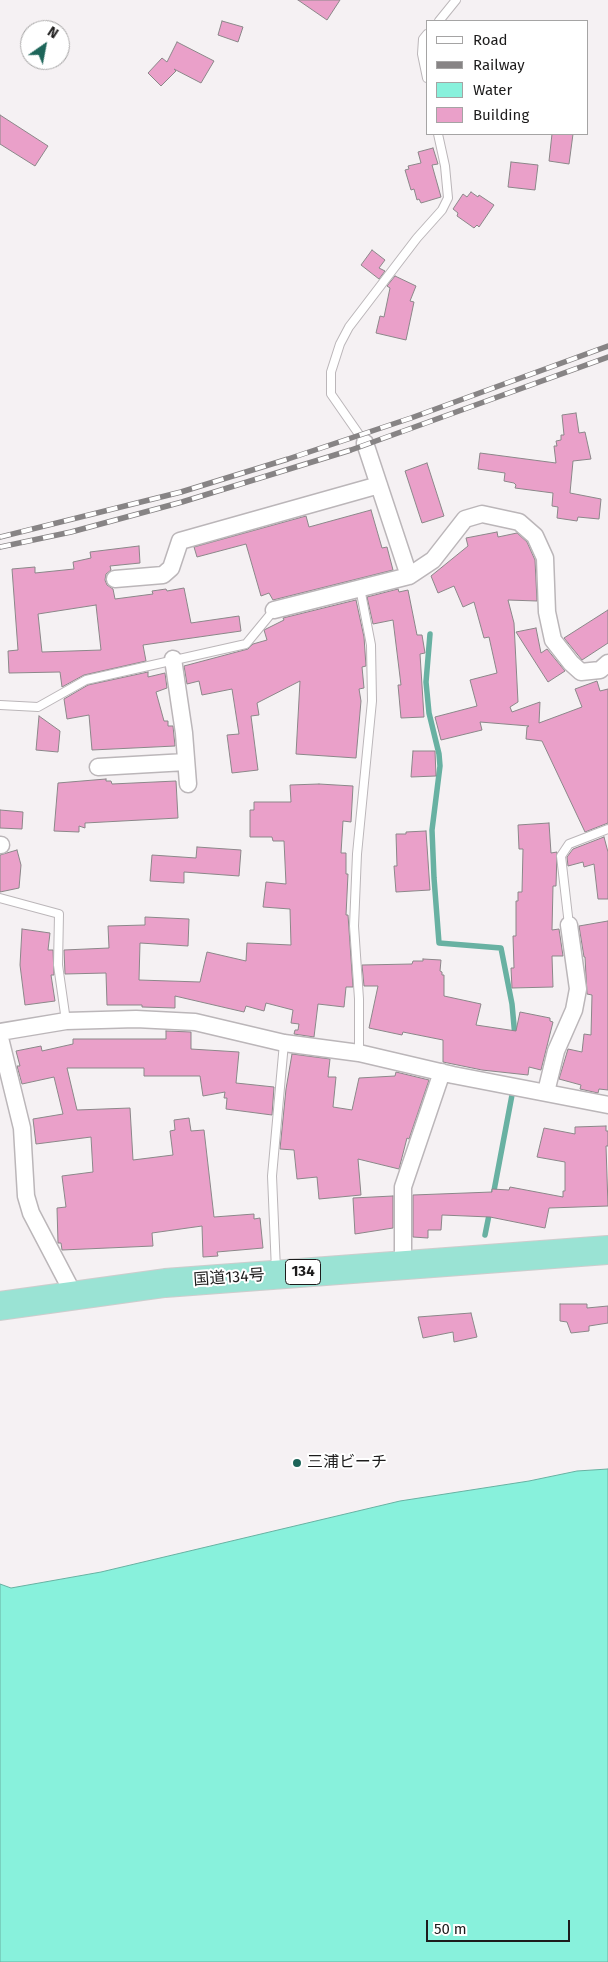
<!DOCTYPE html>
<html>
<head>
<meta charset="utf-8">
<style>
	body { margin:0 }
	#map { position:relative; width:608px; height:1962px; overflow:hidden; background:#f5f1f3; font-family:"Fira Sans",sans-serif }
	canvas { display:block }
	.legend { position:absolute; left:426px; top:20px; width:162px; height:115px; box-sizing:border-box; background:#fff; border:1px solid #a5a4a4; margin:0; padding:6px 9px; list-style:none; font-size:15px; color:#1d1c1c }
	.legend li { display:flex; align-items:center; gap:10px; height:25px }
	.legend b { width:25px; border:1px solid #a5a4a4 }
	.north { position:absolute; left:20px; top:20px; width:50px; height:50px; box-sizing:border-box; background:#fff; border:1px solid #a5a4a4; border-radius:50%; rotate:33deg; font-size:14px; font-weight:700; line-height:20px; text-align:center; color:#1d1c1c }
	.north::after { content:''; display:block; margin:auto; width:18px; height:22px; background:#1d6559; clip-path:polygon(50% 0,100% 100%,50% 72%,0 100%) }
	.scale { position:absolute; left:426px; top:1920px; width:144px; height:22px; box-sizing:border-box; border:2px solid #1d1c1c; border-top:0; padding-left:6px; font-size:15px; line-height:18px; white-space:nowrap; color:#1d1c1c; -webkit-text-stroke:4px #fff; paint-order:stroke }
</style>
</head>
<body>
<div id="map">
<canvas width="608" height="1962"></canvas>
<ul class="legend">
<li><b style="height:6px;background:#fff"></b>Road</li>
<li><b style="height:6px;background:#878485"></b>Railway</li>
<li><b style="height:14px;background:#88f1dc"></b>Water</li>
<li><b style="height:14px;background:#eaa0c9"></b>Building</li>
</ul>
<div class="north">N</div>
<div class="scale">50 m</div>
</div>
<script>
const ctx = document.querySelector('canvas').getContext('2d');
ctx.lineJoin = 'round';
function fillPath(path, color) {
  ctx.fillStyle = color;
  ctx.fill(path, 'evenodd');
}
function shape(rows) {
  const path = new Path2D();
  for (const r of rows) {
    path.moveTo(r[0], r[1]);
    for (let i = 2; i < r.length; i += 2) path.lineTo(r[i], r[i + 1]);
  }
  return path;
}
function stroke(path, color, width, dash) {
  ctx.strokeStyle = color;
  ctx.lineWidth = width;
  ctx.lineCap = dash ? 'butt' : 'round';
  ctx.setLineDash(dash || []);
  ctx.stroke(path);
}
function drawText(font, color, halo, rows, align = 'center') {
  ctx.font = font + ' "Fira Sans","Noto Sans JP",sans-serif';
  ctx.lineWidth = 4;
  ctx.setLineDash([]);
  ctx.textBaseline = 'middle';
  ctx.strokeStyle = halo;
  ctx.fillStyle = color;
  for (const [text, x, y, turn = 0] of rows) {
    ctx.save();
    ctx.translate(x, y);
    ctx.rotate((+turn || 0) * Math.PI / 180);
    ctx.textAlign = isNaN(turn) ? turn : align;
    if (halo) ctx.strokeText(text, 0, 0);
    ctx.fillText(text, 0, 0);
    ctx.restore();
  }
}
const water = shape([
	[608,1469,608,1962,0,1962,0,1584,11,1588,101,1572,400,1501,529,1481,577,1471,608,1469]
]);
const stream = shape([
	[430,634,426,682,429,713,439,754,440,766,432,830,434,878,439,943,501,948,512,1004,515,1037],
	[493,1196,512,1095],
	[485,1235,490,1210]
]);
const building = shape([
	[298,0,340,0,327,20,298,0],
	[222,21,243,27,238,42,218,35,222,21],
	[177,42,214,61,201,83,174,69,176,71,161,86,148,73,162,58,167,62,177,42],
	[0,115,48,146,35,166,0,144,0,115],
	[552,134,573,134,569,164,549,161,552,134],
	[433,148,438,164,432,165,441,197,421,203,419,199,417,200,414,189,411,190,405,170,409,169,408,166,421,163,418,152,433,148],
	[511,162,538,165,535,190,508,187,511,162],
	[471,192,478,197,479,195,494,205,479,227,477,225,474,228,457,216,458,213,453,209,463,194,467,197,471,192],
	[372,250,385,260,379,268,385,271,379,279,361,265,372,250],
	[395,276,416,286,410,301,414,302,406,340,376,333,380,316,384,317,390,288,387,286,395,276],
	[576,413,579,433,585,432,591,459,573,461,570,493,601,499,599,519,578,517,577,521,557,518,558,507,552,506,553,493,515,488,516,485,514,483,504,481,505,473,478,469,480,453,556,463,554,446,557,446,556,441,561,440,561,435,564,435,562,415,576,413],
	[427,463,444,516,422,523,405,471,427,463],
	[371,510,382,548,387,547,393,570,273,600,269,593,261,596,246,544,197,557,194,547,306,516,309,527,371,510],
	[497,532,498,537,517,533,527,542,535,560,537,601,508,600,514,623,518,702,510,707,512,712,540,702,539,723,582,707,575,689,597,681,600,691,608,689,608,823,585,832,542,741,526,739,527,727,529,726,480,722,482,730,441,740,435,717,477,706,470,680,497,673,489,637,484,638,474,602,463,607,454,586,438,593,431,576,468,546,466,538,497,532],
	[139,546,140,563,110,566,111,570,106,574,105,580,107,585,113,589,115,599,153,594,152,591,166,589,167,591,184,588,191,623,239,616,241,631,143,645,146,661,84,675,62,687,60,672,9,673,8,651,18,650,12,569,35,567,35,573,74,569,73,562,91,558,90,552,139,546],
	[96,605,101,650,42,652,38,614,96,605],
	[398,589,399,592,408,590,417,635,422,635,425,653,420,654,424,717,401,718,398,685,401,685,393,620,373,624,367,597,398,589],
	[356,600,364,637,366,666,362,667,364,688,359,689,361,701,356,758,296,754,300,681,257,703,259,715,251,716,258,770,232,773,227,735,239,734,232,689,202,695,199,681,187,684,184,666,248,649,253,644,267,640,264,630,284,620,283,618,356,600],
	[608,610,608,643,582,660,564,638,608,610],
	[536,628,541,653,547,649,565,671,548,682,516,632,536,628],
	[148,672,148,677,165,673,167,688,156,692,164,721,168,721,168,726,173,726,175,746,92,750,89,715,67,719,64,699,88,685,148,672],
	[39,716,60,731,58,752,36,750,39,716],
	[413,751,435,751,436,776,411,777,413,751],
	[106,779,106,781,111,781,112,784,176,781,178,818,85,823,85,828,79,826,79,832,54,831,58,783,106,779],
	[319,784,353,786,351,822,343,821,341,853,346,853,346,874,348,874,346,915,348,915,353,987,346,987,344,1007,318,1004,314,1037,294,1034,295,1030,298,1030,299,1024,291,1023,293,1010,266,1003,264,1011,246,1006,244,1012,175,996,175,1008,142,1007,142,1005,107,1005,106,973,65,974,64,950,109,948,108,926,145,925,145,917,189,919,188,946,140,943,139,980,200,982,207,952,246,961,247,943,291,945,290,909,263,907,266,882,286,884,284,841,273,841,272,837,250,837,250,810,254,810,254,802,291,802,290,785,319,784],
	[0,810,23,812,22,829,0,828,0,810],
	[549,823,551,853,557,852,556,886,553,886,552,930,559,929,563,956,552,956,553,987,512,988,511,968,514,968,513,936,516,936,516,901,518,901,518,892,522,892,523,849,519,849,518,825,549,823],
	[426,831,430,890,396,892,394,866,397,866,396,834,406,834,406,832,426,831],
	[604,837,608,852,608,899,598,899,594,864,584,867,583,862,568,866,567,857,573,849,604,837],
	[197,847,241,850,239,876,184,872,184,883,150,881,152,855,196,858,197,847],
	[17,850,21,865,19,888,0,892,0,855,17,850],
	[608,921,608,1090,599,1089,598,1093,580,1089,581,1085,559,1079,568,1049,582,1052,584,1034,591,1035,592,995,587,994,585,957,584,957,579,926,608,921],
	[22,929,50,933,48,950,53,950,54,975,51,975,55,1001,25,1005,20,965,22,929],
	[423,959,441,960,440,971,442,972,442,975,444,975,444,996,481,1004,476,1025,516,1031,520,1012,550,1018,550,1021,553,1022,541,1070,529,1067,528,1075,482,1070,443,1062,443,1040,403,1032,402,1035,369,1028,378,986,364,986,362,965,412,964,413,961,423,961,423,959],
	[166,1031,191,1032,191,1049,239,1052,236,1083,274,1087,272,1115,226,1109,227,1098,224,1098,225,1092,203,1096,200,1076,144,1076,144,1068,67,1068,77,1110,130,1108,133,1160,173,1155,170,1131,175,1130,174,1120,189,1118,191,1131,204,1130,214,1217,254,1214,254,1219,260,1218,263,1248,217,1252,218,1256,203,1257,202,1226,152,1233,153,1246,62,1250,61,1243,58,1243,57,1208,66,1207,62,1176,93,1172,91,1137,36,1144,33,1119,63,1114,54,1077,22,1084,17,1066,20,1066,16,1051,41,1046,42,1051,73,1044,73,1039,166,1039,166,1031],
	[292,1054,330,1059,328,1077,336,1077,333,1107,352,1110,359,1078,395,1076,396,1072,429,1080,409,1139,407,1138,399,1169,358,1159,361,1195,319,1199,317,1177,297,1179,294,1150,280,1149,286,1089,292,1054],
	[606,1126,606,1131,608,1131,608,1146,606,1146,608,1206,549,1208,545,1228,490,1217,442,1215,441,1230,428,1230,428,1238,413,1237,413,1195,492,1192,492,1189,509,1190,510,1187,563,1197,563,1191,565,1191,565,1162,537,1157,544,1128,575,1134,575,1127,606,1126],
	[393,1196,393,1228,355,1234,353,1198,393,1196],
	[560,1304,587,1304,587,1308,608,1306,608,1323,589,1326,589,1331,571,1333,567,1322,560,1321,560,1304],
	[471,1313,477,1337,454,1342,453,1332,423,1338,418,1317,471,1313]
]);
const service = shape([
	[439,21,456,0],
	[427,34,423,39,422,54,427,78],
	[365,443,331,394,331,372,340,344,349,327,417,238,442,210,448,198,445,166,438,134],
	[0,705,38,707,86,680,246,644,274,610],
	[0,898,59,914,58,965,66,1021],
	[569,925,561,856,569,844,608,829],
	[359,1053,359,999,354,926,357,854,372,701,371,645,360,588],
	[276,1270,272,1176,284,1043]
]);
const minor = shape([
	[409,576,433,560,465,519,482,514,519,522,535,536,545,558,547,612,553,640,571,663,581,672,600,670,608,663],
	[115,579,163,575,171,568,180,541,379,485],
	[274,610,409,576,365,443],
	[173,659,184,733,188,784],
	[98,767,186,762],
	[0,845,1,845],
	[0,1032,66,1021,136,1019,195,1022,284,1043,359,1053,453,1075,608,1105],
	[0,1038,22,1128,26,1196,31,1213,74,1295],
	[546,1092,556,1051,574,1010,578,989,569,925],
	[403,1264,403,1187,442,1072]
]);
const trunk = shape([
	[0,1306,165,1283,608,1250]
]);
const rail = shape([
	[0,537,181,492,288,459,411,418,608,346],
	[0,547,71,532,182,502,351,450,608,357]
]);
const markers = [
	[297,1463,5,"#1d6559"]
];
const shields = [
	[303,1272,35]
];
const shieldNames = [
	["134",303,1272]
];
const streetNames = [
	["国道134号",229,1278,-4]
];
const poiNames = [
	["三浦ビーチ",307,1463]
];
fillPath(water, '#88f1dc');
stroke(water, '#68b1a2', 1);
stroke(stream, '#68b1a2', 5.5);
fillPath(building, '#eaa0c9');
stroke(building, '#8b8789', 1);
stroke(service, '#bbb6b9', 10);
stroke(minor, '#bbb6b9', 19);
stroke(trunk, '#cdcdcd', 30);
stroke(service, '#fff', 8);
stroke(minor, '#fff', 16);
stroke(trunk, '#9ae3d4', 28);
stroke(rail, '#878485', 5.5);
stroke(rail, '#fff', 4, [11]);
for (const [x, y, r, color] of markers) {
  const dot = new Path2D();
  dot.arc(x, y, r, 0, 2 * Math.PI);
  ctx.fillStyle = color;
  ctx.fill(dot);
  stroke(dot, '#fff', 2);
}
for (const [x, y, w] of shields) {
  const box = new Path2D();
  box.roundRect(x - w / 2, y - 12.5, w, 25, 4);
  ctx.fillStyle = '#fff';
  ctx.fill(box);
  stroke(box, '#1d1c1c', 1);
}
drawText('bold 15px', '#1d1c1c', null, shieldNames);
drawText('16px', '#1d1c1c', '#fff', streetNames);
drawText('16px', '#1d1c1c', '#fff', poiNames, 'left');
</script>
</body>
</html>
